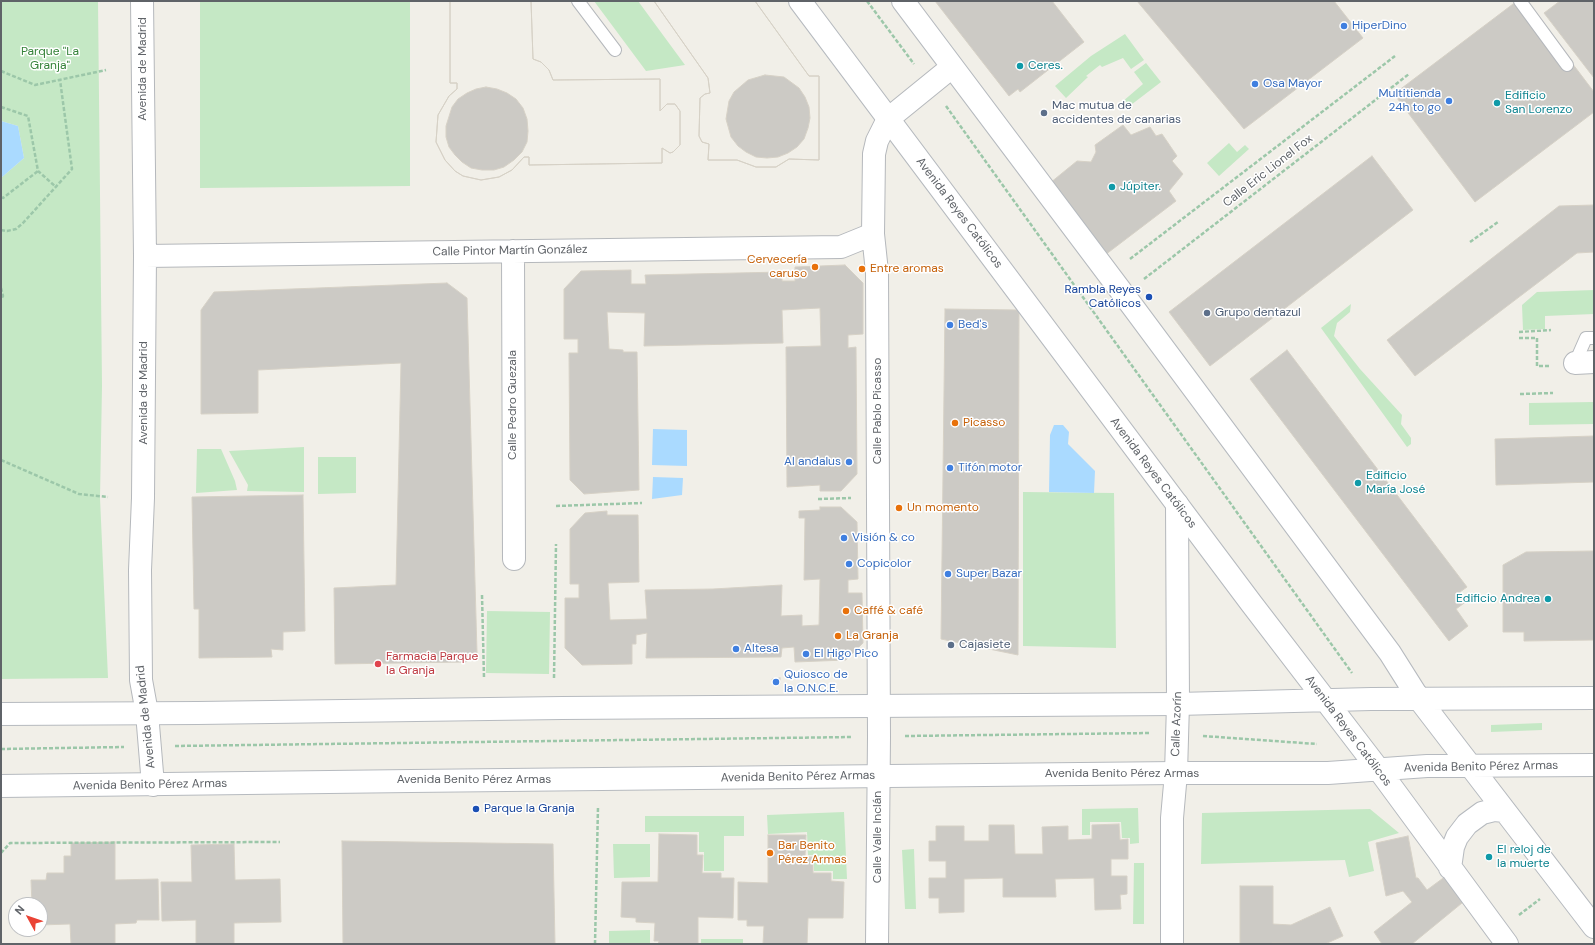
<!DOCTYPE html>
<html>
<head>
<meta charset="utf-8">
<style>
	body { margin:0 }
	#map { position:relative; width:1595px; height:945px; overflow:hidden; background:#f1efe8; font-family:"DM Sans",sans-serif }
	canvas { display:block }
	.frame { position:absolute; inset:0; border:2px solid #5f6368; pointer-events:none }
	.north { position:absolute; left:8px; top:897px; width:40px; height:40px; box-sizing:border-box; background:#fff; border:1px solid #bfc1c3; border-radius:50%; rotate:310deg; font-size:11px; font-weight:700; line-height:16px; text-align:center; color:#5f6368 }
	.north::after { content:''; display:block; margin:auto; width:14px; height:18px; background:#ea4335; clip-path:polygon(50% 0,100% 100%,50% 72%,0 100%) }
</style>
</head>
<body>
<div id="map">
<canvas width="1595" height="945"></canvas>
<div class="frame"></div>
<div class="north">N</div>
</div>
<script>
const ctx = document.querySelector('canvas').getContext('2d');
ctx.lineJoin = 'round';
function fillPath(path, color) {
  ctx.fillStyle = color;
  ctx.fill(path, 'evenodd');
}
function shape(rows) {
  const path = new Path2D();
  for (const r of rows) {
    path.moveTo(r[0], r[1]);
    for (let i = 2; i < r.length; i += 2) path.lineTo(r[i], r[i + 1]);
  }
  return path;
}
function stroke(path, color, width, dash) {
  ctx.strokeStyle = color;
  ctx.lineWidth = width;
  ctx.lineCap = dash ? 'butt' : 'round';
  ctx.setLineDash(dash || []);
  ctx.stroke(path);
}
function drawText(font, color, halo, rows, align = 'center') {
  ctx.font = font + ' "DM Sans",sans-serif';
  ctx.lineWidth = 3;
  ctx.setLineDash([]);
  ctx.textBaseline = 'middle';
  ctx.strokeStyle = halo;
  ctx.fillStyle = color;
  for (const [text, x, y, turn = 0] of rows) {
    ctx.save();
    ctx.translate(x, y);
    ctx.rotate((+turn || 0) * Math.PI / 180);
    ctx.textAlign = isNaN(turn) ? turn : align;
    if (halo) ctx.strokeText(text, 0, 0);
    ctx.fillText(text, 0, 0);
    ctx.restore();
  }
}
const green = shape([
	[1,1,98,1,102,386,100,498,108,678,1,679,1,178,24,158,18,126,1,121],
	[200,1,410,1,410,186,200,188],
	[594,1,638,1,685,65,646,71],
	[1125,34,1144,60,1131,69,1123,58,1102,67,1100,65,1086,76,1088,77,1066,98,1055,86,1091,56],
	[1146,63,1161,82,1127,108,1122,102,1143,84,1134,72],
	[1229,143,1237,152,1245,145,1249,149,1219,176,1207,163],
	[1594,290,1594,314,1545,316,1545,329,1523,330,1522,305,1537,292],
	[1351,304,1350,312,1337,323,1334,336,1360,369,1402,415,1401,424,1411,438,1411,444,1407,447,1321,328],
	[1594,402,1594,424,1529,425,1529,403],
	[304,447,304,492,247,491,248,485,229,451],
	[197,449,221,449,235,481,237,490,196,493],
	[318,457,356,457,356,493,318,494],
	[1023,492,1114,493,1116,648,1023,646],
	[487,611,550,612,549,674,486,673],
	[1542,723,1542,730,1491,732,1491,725],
	[1138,808,1139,843,1130,844,1130,838,1122,838,1121,822,1090,822,1090,835,1082,835,1082,809],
	[1370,809,1399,833,1368,842,1374,871,1349,877,1345,860,1201,864,1202,813],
	[844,812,847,879,833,879,833,871,814,871,814,855,808,855,807,832,768,834,767,815],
	[645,816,744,816,744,836,724,836,724,871,704,871,704,852,699,852,699,832,645,832],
	[613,844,650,844,650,877,614,878],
	[914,849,916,909,905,909,902,850],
	[1134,863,1144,863,1144,924,1133,924],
	[650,930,650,944,609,944,609,931],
	[701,939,743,939,743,944,701,944]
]);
const water = shape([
	[1,121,18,126,24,158,1,178],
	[1054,425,1063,425,1069,432,1068,444,1095,471,1094,493,1049,492,1050,435],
	[653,429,687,430,687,466,652,465],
	[653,477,683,478,682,495,652,499]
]);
const building = shape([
	[450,1,531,1,533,59,541,62,549,70,553,80,660,79,660,111,667,104,675,104,680,111,680,145,673,152,670,153,662,148,662,163,529,165,529,157,524,157,512,170,499,177,481,180,463,176,455,171,445,160,436,142,438,115,449,96,457,89,457,83,450,83,450,1],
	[486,87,497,89,507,93,516,99,523,108,527,119,528,131,527,142,522,152,514,160,504,167,494,170,482,170,471,168,462,162,455,155,449,147,446,137,446,126,452,107,458,99,467,93,476,89,486,87],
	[450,1,531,1,533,59,541,62,549,70,553,80,660,79,660,111,667,104,675,104,680,111,680,145,673,152,670,153,662,148,662,163,529,165,529,157,524,157,512,170,499,177,481,180,463,176,455,171,445,160,436,142,438,115,449,96,457,89,457,83,450,83,450,1],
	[654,1,755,1,809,76,819,76,819,160,789,159,776,167,756,167,737,160,708,160,709,144,702,142,699,136,700,98,705,94,710,93,708,78,654,1],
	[765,75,784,77,799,88,805,97,809,107,810,118,808,128,804,139,797,147,788,153,778,157,767,158,756,157,746,152,738,146,731,137,726,119,729,101,734,92,748,80,765,75],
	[654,1,755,1,809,76,819,76,819,160,789,159,776,167,756,167,737,160,708,160,709,144,702,142,699,136,700,98,705,94,710,93,708,78,654,1],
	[935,1,1052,1,1084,42,1020,92,1018,89,1009,96,935,1],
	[1137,1,1334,1,1363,38,1244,129,1137,1],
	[1517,1,1525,1,1594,92,1594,112,1475,202,1394,94,1517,1],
	[1560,1,1594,1,1594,78,1544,13,1560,1],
	[1123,125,1131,135,1150,127,1156,136,1162,134,1177,156,1172,161,1183,174,1169,191,1176,201,1105,255,1050,183,1077,161,1091,162,1096,152,1095,145,1123,125],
	[1372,156,1413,210,1210,366,1169,312,1372,156],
	[1594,205,1594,252,1577,253,1415,376,1387,340,1559,206,1594,205],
	[845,265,863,283,863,334,848,335,848,348,856,347,857,474,841,491,820,491,820,485,787,487,786,347,821,346,820,308,782,310,783,343,644,346,645,313,607,312,609,349,623,350,623,352,637,352,639,490,584,494,570,480,569,353,578,353,578,339,564,339,564,289,581,271,631,270,631,284,646,284,645,275,782,272,782,281,795,281,795,267,845,265],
	[447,283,467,298,477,653,466,662,335,664,334,588,396,585,401,363,258,370,258,413,201,414,201,310,214,292,447,283],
	[945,309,1019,310,1018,655,941,639,945,309],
	[1287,350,1467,587,1460,592,1467,601,1456,609,1468,626,1449,641,1250,379,1287,350],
	[1594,436,1594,482,1496,485,1495,439,1594,436],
	[303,495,305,631,283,632,283,650,271,649,272,657,199,658,199,609,194,609,192,497,303,495],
	[820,507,841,507,857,522,858,579,848,580,848,593,862,593,863,643,846,660,795,662,794,647,782,648,781,657,646,658,647,633,636,635,636,644,632,644,632,664,582,665,565,648,565,598,579,598,579,584,570,584,570,529,585,513,607,511,607,515,638,515,639,582,608,583,610,620,647,619,645,590,713,589,782,585,781,616,802,615,802,626,819,625,820,579,804,580,805,518,799,518,799,511,820,510,820,507],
	[1594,551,1594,640,1524,641,1524,632,1503,632,1503,565,1526,552,1594,551],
	[780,678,780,684,773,685,772,679,780,678],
	[1119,824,1120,840,1128,839,1128,859,1111,859,1111,876,1127,876,1127,894,1120,895,1121,909,1095,910,1094,878,1055,879,1056,897,1003,897,1003,878,964,879,964,912,939,913,939,898,929,898,929,878,946,878,946,861,929,861,929,841,936,841,936,826,964,826,964,841,989,841,989,825,1014,825,1015,854,1043,854,1042,827,1068,826,1068,840,1092,839,1092,825,1119,824],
	[659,834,697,835,697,855,703,855,702,873,721,873,721,878,734,878,733,918,698,917,698,944,658,944,659,941,654,941,655,923,636,922,636,918,621,917,622,882,658,882,659,834],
	[768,835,806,835,805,857,813,857,813,873,831,873,831,881,844,882,843,918,808,918,807,944,763,944,764,926,747,926,747,920,738,920,738,882,768,883,768,835],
	[1408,836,1416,878,1418,878,1427,890,1454,870,1473,894,1412,944,1382,944,1374,932,1412,902,1403,891,1386,896,1376,843,1408,836],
	[342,841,553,844,555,944,343,944,342,841],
	[115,842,115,880,158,879,159,920,137,920,136,923,115,924,115,944,71,944,70,924,40,925,40,905,32,905,31,880,46,880,47,873,64,873,64,856,71,856,71,843,115,842],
	[234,844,235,880,280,879,281,922,234,923,234,944,196,944,196,920,162,921,161,882,192,882,191,845,234,844],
	[1240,886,1273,886,1273,924,1291,925,1330,907,1343,936,1325,944,1272,943,1272,944,1240,944,1240,886]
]);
const path = shape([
	[867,1,914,64],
	[1,71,35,85,106,70],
	[946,106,1352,673],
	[1,107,28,116,38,171,56,187],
	[1,197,3,198,38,171],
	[1,230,7,231,16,229,23,223,72,169,60,80],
	[1470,242,1498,222],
	[1130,259,1395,56],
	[1144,279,1409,74],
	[1,288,3,296,1,299],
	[1519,332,1551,330],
	[1519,338,1537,338,1537,366,1550,366],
	[1520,394,1553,393],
	[1,460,79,494,108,497],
	[818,499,851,498],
	[556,506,642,503],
	[482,595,484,678],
	[554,678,556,544],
	[905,736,1150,733],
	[1203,736,1317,744],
	[175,746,852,737],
	[1,749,124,747],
	[1,853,10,843,280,842],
	[1519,915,1540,899],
	[595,944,598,807]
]);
const lane = shape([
	[578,1,615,50],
	[1520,1,1567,65],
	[1575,363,1586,338,1594,338]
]);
const street = shape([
	[142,1,145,256,143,498,140,570,141,680,147,713,153,785],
	[513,251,514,559],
	[145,256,841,247,873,234],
	[1575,363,1594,362],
	[877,944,879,737,877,272,873,234,874,154,877,141,888,119,952,67],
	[1172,944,1172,818,1176,773,1178,704,1177,504]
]);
const secondary = shape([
	[800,1,1251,603,1379,770,1507,944],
	[903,1,1133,307,1390,653,1419,699,1594,927],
	[1,714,198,713,562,708,1178,704,1371,699,1594,698],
	[1,786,411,781,1176,773,1328,773,1427,766,1594,765],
	[1450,868,1453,847,1457,837,1467,824,1482,813,1494,810,1505,811]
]);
const markers = [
	[1344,26,4,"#3f7fe0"],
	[1020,66,4,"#0f9aa8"],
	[1255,84,4,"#3f7fe0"],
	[1449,101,4,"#3f7fe0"],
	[1497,103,4,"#0f9aa8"],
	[1044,113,4,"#5c6f8a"],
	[1112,187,4,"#0f9aa8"],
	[815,267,4,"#e8710a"],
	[862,269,4,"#e8710a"],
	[1149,297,4,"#1a4fb4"],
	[1207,313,4,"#5c6f8a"],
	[950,325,4,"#3f7fe0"],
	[955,423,4,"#e8710a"],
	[849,462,4,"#3f7fe0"],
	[950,468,4,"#3f7fe0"],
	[1358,483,4,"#0f9aa8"],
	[899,508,4,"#e8710a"],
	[844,538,4,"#3f7fe0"],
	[849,564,4,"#3f7fe0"],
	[948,574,4,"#3f7fe0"],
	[1548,599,4,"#0f9aa8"],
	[846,611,4,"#e8710a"],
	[838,636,4,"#e8710a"],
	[951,645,4,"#5c6f8a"],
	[736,649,4,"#3f7fe0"],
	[806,654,4,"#3f7fe0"],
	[378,664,4,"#e0444e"],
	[776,682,4,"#3f7fe0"],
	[476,809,4,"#1a4fb4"],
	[770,853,4,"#e8710a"],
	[1489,857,4,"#0f9aa8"]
];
const shopNames = [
	["HiperDino",1352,26],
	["Osa Mayor",1263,84],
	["Multitienda",1441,94,"right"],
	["24h to go",1441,108,"right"],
	["Bed's",958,325],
	["Al andalus",841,462,"right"],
	["Tifón motor",958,468],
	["Visión & co",852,538],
	["Copicolor",857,564],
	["Super Bazar",956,574],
	["Altesa",744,649],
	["El Higo Pico",814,654],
	["Quiosco de",784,675],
	["la O.N.C.E.",784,689]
];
const parkNames = [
	["Parque \"La",50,52],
	["Granja\"",50,66]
];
const cultureNames = [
	["Ceres.",1028,66],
	["Edificio",1505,96],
	["San Lorenzo",1505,110],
	["Júpiter.",1120,187],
	["Edificio",1366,476],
	["María José",1366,490],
	["Edificio Andrea",1540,599,"right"],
	["El reloj de",1497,850],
	["la muerte",1497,864]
];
const streetNames = [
	["Avenida de Madrid",143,69,-90],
	["Calle Eric Lionel Fox",1268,171,-38],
	["Avenida Reyes Católicos",959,213,53],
	["Calle Pintor Martín González",510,251,-1],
	["Avenida de Madrid",144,393,-90],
	["Calle Pedro Guezala",513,405,-90],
	["Calle Pablo Picasso",878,411,-90],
	["Avenida Reyes Católicos",1153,473,53],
	["Avenida de Madrid",146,717,-96],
	["Calle Azorín",1177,724,-88],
	["Avenida Reyes Católicos",1348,731,53],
	["Avenida Benito Pérez Armas",1481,767,-1],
	["Avenida Benito Pérez Armas",1122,774],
	["Avenida Benito Pérez Armas",798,777,-1],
	["Avenida Benito Pérez Armas",474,780],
	["Avenida Benito Pérez Armas",150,785,-1],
	["Calle Valle Inclán",878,837,-90]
];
const serviceNames = [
	["Mac mutua de",1052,106],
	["accidentes de canarias",1052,120],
	["Grupo dentazul",1215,313],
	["Cajasiete",959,645]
];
const foodNames = [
	["Cervecería",807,260,"right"],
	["caruso",807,274,"right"],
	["Entre aromas",870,269],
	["Picasso",963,423],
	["Un momento",907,508],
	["Caffé & café",854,611],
	["La Granja",846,636],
	["Bar Benito",778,846],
	["Pérez Armas",778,860]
];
const transitNames = [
	["Rambla Reyes",1141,290],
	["Católicos",1141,304],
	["Parque la Granja",484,809,"left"]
];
const healthNames = [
	["Farmacia Parque",386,657],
	["la Granja",386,671]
];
fillPath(green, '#c5e8c5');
fillPath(water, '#aadaff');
fillPath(building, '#cccac5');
stroke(building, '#d6d1c6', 1);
stroke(lane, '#b5b8bc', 14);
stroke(street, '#b5b8bc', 24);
stroke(secondary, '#b6babf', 24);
stroke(path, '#9cc7a9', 2.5, [4, 2]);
stroke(lane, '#fff', 12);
stroke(street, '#fff', 22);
stroke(secondary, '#fff', 22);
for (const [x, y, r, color] of markers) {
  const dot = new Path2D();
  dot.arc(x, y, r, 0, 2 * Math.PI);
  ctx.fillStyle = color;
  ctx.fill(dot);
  stroke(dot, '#fff', 1.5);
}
drawText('12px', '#366cbe', '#fff', shopNames, 'left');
drawText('12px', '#348238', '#fff', parkNames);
drawText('12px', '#0d838f', '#fff', cultureNames, 'left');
drawText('12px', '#5f6368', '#fff', streetNames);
drawText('12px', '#4e5e75', '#fff', serviceNames, 'left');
drawText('12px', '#c56008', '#fff', foodNames, 'left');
drawText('12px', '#164399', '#fff', transitNames, 'right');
drawText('12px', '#be3a42', '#fff', healthNames, 'left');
</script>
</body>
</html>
